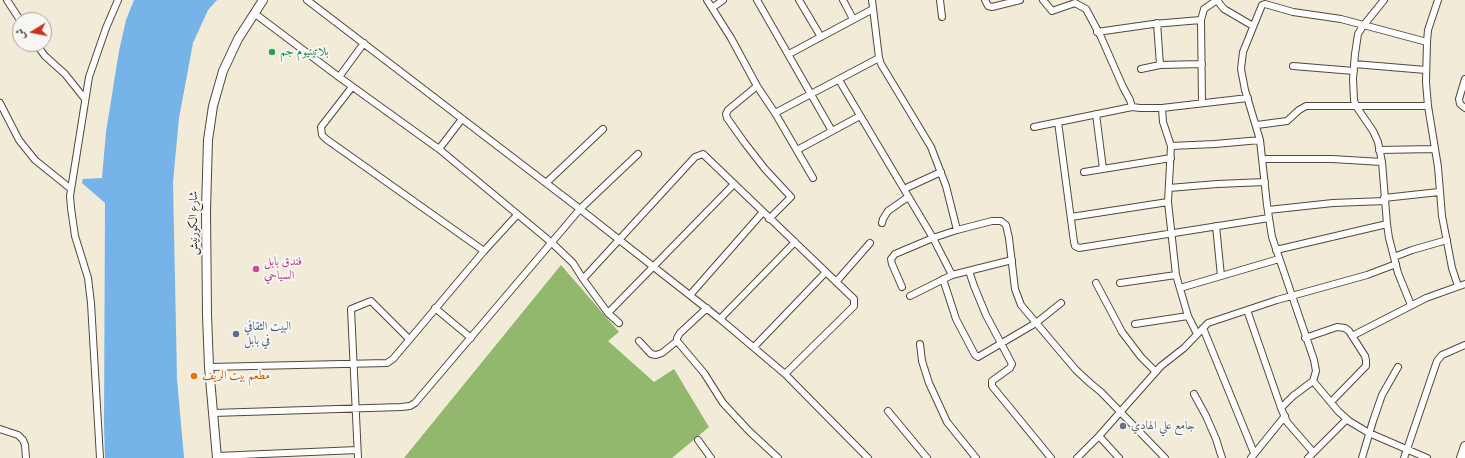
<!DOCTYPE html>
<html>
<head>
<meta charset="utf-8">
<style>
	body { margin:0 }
	#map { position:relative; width:1465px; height:458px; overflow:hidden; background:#f1ebd8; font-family:"IM FELL Great Primer",Amiri,serif }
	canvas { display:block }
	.north { position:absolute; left:12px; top:12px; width:40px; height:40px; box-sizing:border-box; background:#f6f6f2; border:1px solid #aba49d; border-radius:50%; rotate:260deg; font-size:11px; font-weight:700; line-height:16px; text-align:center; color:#3b2a1e }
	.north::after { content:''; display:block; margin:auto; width:14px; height:18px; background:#c8321e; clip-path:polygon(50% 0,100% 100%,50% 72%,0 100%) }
</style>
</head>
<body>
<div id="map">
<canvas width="1465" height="458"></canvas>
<div class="north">ش</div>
</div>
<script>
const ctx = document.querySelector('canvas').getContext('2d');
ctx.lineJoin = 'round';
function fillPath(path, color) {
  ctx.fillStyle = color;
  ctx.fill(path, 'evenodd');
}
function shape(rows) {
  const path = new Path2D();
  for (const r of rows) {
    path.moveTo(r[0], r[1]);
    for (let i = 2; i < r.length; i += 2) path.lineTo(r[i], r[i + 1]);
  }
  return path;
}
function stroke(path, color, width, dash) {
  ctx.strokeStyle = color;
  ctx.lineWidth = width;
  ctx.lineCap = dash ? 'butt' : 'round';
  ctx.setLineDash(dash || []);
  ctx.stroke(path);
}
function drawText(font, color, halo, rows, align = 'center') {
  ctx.font = font + ' "IM FELL Great Primer",Amiri,serif';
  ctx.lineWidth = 4;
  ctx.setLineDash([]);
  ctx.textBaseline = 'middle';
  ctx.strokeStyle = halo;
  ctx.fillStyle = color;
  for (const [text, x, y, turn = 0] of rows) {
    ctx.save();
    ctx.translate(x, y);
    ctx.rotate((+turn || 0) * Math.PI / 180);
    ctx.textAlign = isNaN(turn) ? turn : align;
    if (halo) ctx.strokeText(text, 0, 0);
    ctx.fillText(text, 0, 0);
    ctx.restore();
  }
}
const forest = shape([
	[561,265,619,332,608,341,654,382,674,369,709,427,672,458,404,458]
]);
const water = shape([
	[134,0,217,0,208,10,193,43,179,118,173,182,177,379,184,458,105,458,104,424,105,203,82,183,83,179,102,178,106,132,119,51,126,20]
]);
const minor = shape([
	[7,0,20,20],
	[307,0,580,209,720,319,785,374,868,458],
	[707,0,731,38,757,86,775,113,813,178],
	[757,0,832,131],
	[799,0,821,37],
	[843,0,853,19],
	[872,0,879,58,881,64,931,147,946,186,957,230],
	[940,0,942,17],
	[985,0,988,6,992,7,1020,0],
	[1043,0,1052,11,1075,3,1086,9,1101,37,1123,87,1130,100,1132,107,1140,108,1162,108,1248,98],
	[1218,0,1219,3,1224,9,1253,26],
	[1384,0,1363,26,1358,34,1355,54,1353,79,1354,100,1356,106,1373,131,1378,142,1382,162,1387,224,1389,238,1398,273,1411,305],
	[1438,0,1428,30,1427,42,1426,82,1428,106,1438,167,1442,216,1452,268,1458,286],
	[712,8,723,0],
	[254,13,339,77,439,149,552,243,573,263,583,279,608,313,619,323],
	[1157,23,1160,65],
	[1097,32,1153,24,1201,20],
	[36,44,45,56,65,74,85,99],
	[789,54,873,9],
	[1354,64,1426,70],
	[1293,66,1354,71],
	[1141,69,1160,65,1202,64],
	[339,77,364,43],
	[1465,79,1459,99,1460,104,1465,108],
	[839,80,933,238,952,275],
	[757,86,728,110,726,114,727,118,744,142,765,169,791,197,769,219],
	[352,87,321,127,322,135,326,139,484,251],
	[0,103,19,140,35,160,71,189],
	[1202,103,1201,20,1204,9,1217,0],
	[1162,108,1163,122,1171,146,1168,202,1176,275,1188,316,1197,334],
	[775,113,879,58],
	[1096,114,1103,169],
	[1058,122,1074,242,1075,246,1079,248,1269,218],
	[1257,125,1287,121,1299,110,1306,106,1428,106],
	[1034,127,1132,107],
	[1171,146,1215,144,1260,140],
	[439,149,462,119],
	[797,150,860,116],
	[1379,150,1434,149],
	[1263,159,1332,159,1382,162],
	[1084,172,1171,158],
	[546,183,603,129],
	[1169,188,1217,184,1265,182],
	[904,189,941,172],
	[1384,198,1439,192],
	[1268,210,1333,203,1385,201],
	[1071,217,1168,202],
	[882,223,883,219,888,211,908,197],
	[1216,226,1221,276],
	[1276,250,1387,224],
	[1394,257,1412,250,1447,240],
	[969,271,974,286,986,315,1012,364,1010,368,992,381,992,386,1051,458],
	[583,279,695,157,703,154,854,299,854,306,785,374],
	[943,279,956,319,975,355,978,357,1036,323,1061,303],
	[836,282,870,243],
	[1096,283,1122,332,1141,357,1156,372],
	[1120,283,1176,275],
	[902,287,892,264,891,259,895,254,933,238,957,230,992,221,1001,221,1006,225,1009,238,1015,289,1021,305,1076,370,1090,383,1101,392,1165,458],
	[1180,288,1279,259],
	[690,295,763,212],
	[910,296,952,275,1012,260],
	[435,308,471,338],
	[707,308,680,333,677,338,677,341,704,373,723,403,749,431,778,458],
	[1247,310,1281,408,1293,396,1313,381,1316,371,1314,360,1272,237,1267,205,1260,140,1245,90,1241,69,1243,52,1262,5,1265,4,1293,12,1341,19,1427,42],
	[608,313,734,184],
	[720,319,795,242],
	[1135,324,1188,316],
	[1203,328,1254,453],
	[1352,336,1426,298,1465,284],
	[1305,338,1337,327,1345,328,1349,331,1365,356,1366,360,1366,366,1331,402],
	[639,341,651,354,656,355,662,353,677,341],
	[920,344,922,361,929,383,947,422,976,458],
	[754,347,826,272],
	[209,367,387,363,393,359,484,251,517,215],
	[1313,381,1338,411,1349,421,1369,433,1427,458],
	[1194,394,1206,416,1216,439,1222,458],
	[1281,408,1287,422,1313,452],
	[888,411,927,458],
	[213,413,401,407,410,406,415,403,580,209,638,154],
	[0,429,18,435,23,440,25,445,26,458],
	[1099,436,1119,458],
	[698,440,711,458],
	[217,456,357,450],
	[100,458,91,303,88,278,75,236,71,208,70,196,89,77,106,28,118,0],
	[358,458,351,309,371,301,409,339],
	[1077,458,1099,436,1161,366,1184,348,1208,323,1277,300,1367,275,1396,264],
	[1251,458,1285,416],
	[1308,458,1347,419],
	[1362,458,1373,421,1382,395,1398,367],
	[1404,458,1437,361,1442,355,1465,345]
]);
const tertiary = shape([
	[217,458,209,367,207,315,206,210,208,140,213,106,223,71,238,39,263,0],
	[1461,458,1465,446]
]);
const markers = [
	[272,52,4,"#2e9e5b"],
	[256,269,4,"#d1479c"],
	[236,334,4,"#5c6f8a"],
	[194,376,4,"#e8710a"],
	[1123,426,4,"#6b7280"]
];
const leisureNames = [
	["بلاتينيوم جم",280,52]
];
const streetNames = [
	["شارع الكورنيش",194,223,-90]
];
const hotelNames = [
	["فندق بابل",264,262],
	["السياحي",264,276]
];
const serviceNames = [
	["البيت الثقافي",244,327],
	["في بابل",244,341]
];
const foodNames = [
	["مطعم بيت الريف",202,376]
];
const worshipNames = [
	["جامع علي الهادي",1131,426]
];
fillPath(forest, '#91b86d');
fillPath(water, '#75b3e8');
stroke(minor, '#56473a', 8);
stroke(tertiary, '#56473a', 10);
stroke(minor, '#fff', 6);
stroke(tertiary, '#fff', 8);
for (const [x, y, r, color] of markers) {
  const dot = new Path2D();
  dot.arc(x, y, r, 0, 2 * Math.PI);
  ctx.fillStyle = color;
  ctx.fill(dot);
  stroke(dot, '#f6f6f2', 1.5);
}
drawText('12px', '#27864d', '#f6f6f2', leisureNames, 'left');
drawText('12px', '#3b2a1e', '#f6f6f2', streetNames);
drawText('12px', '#b23c85', '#f6f6f2', hotelNames, 'left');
drawText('12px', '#4e5e75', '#f6f6f2', serviceNames, 'left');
drawText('12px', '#c56008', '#f6f6f2', foodNames, 'left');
drawText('12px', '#5b616d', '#f6f6f2', worshipNames, 'left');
</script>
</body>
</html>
